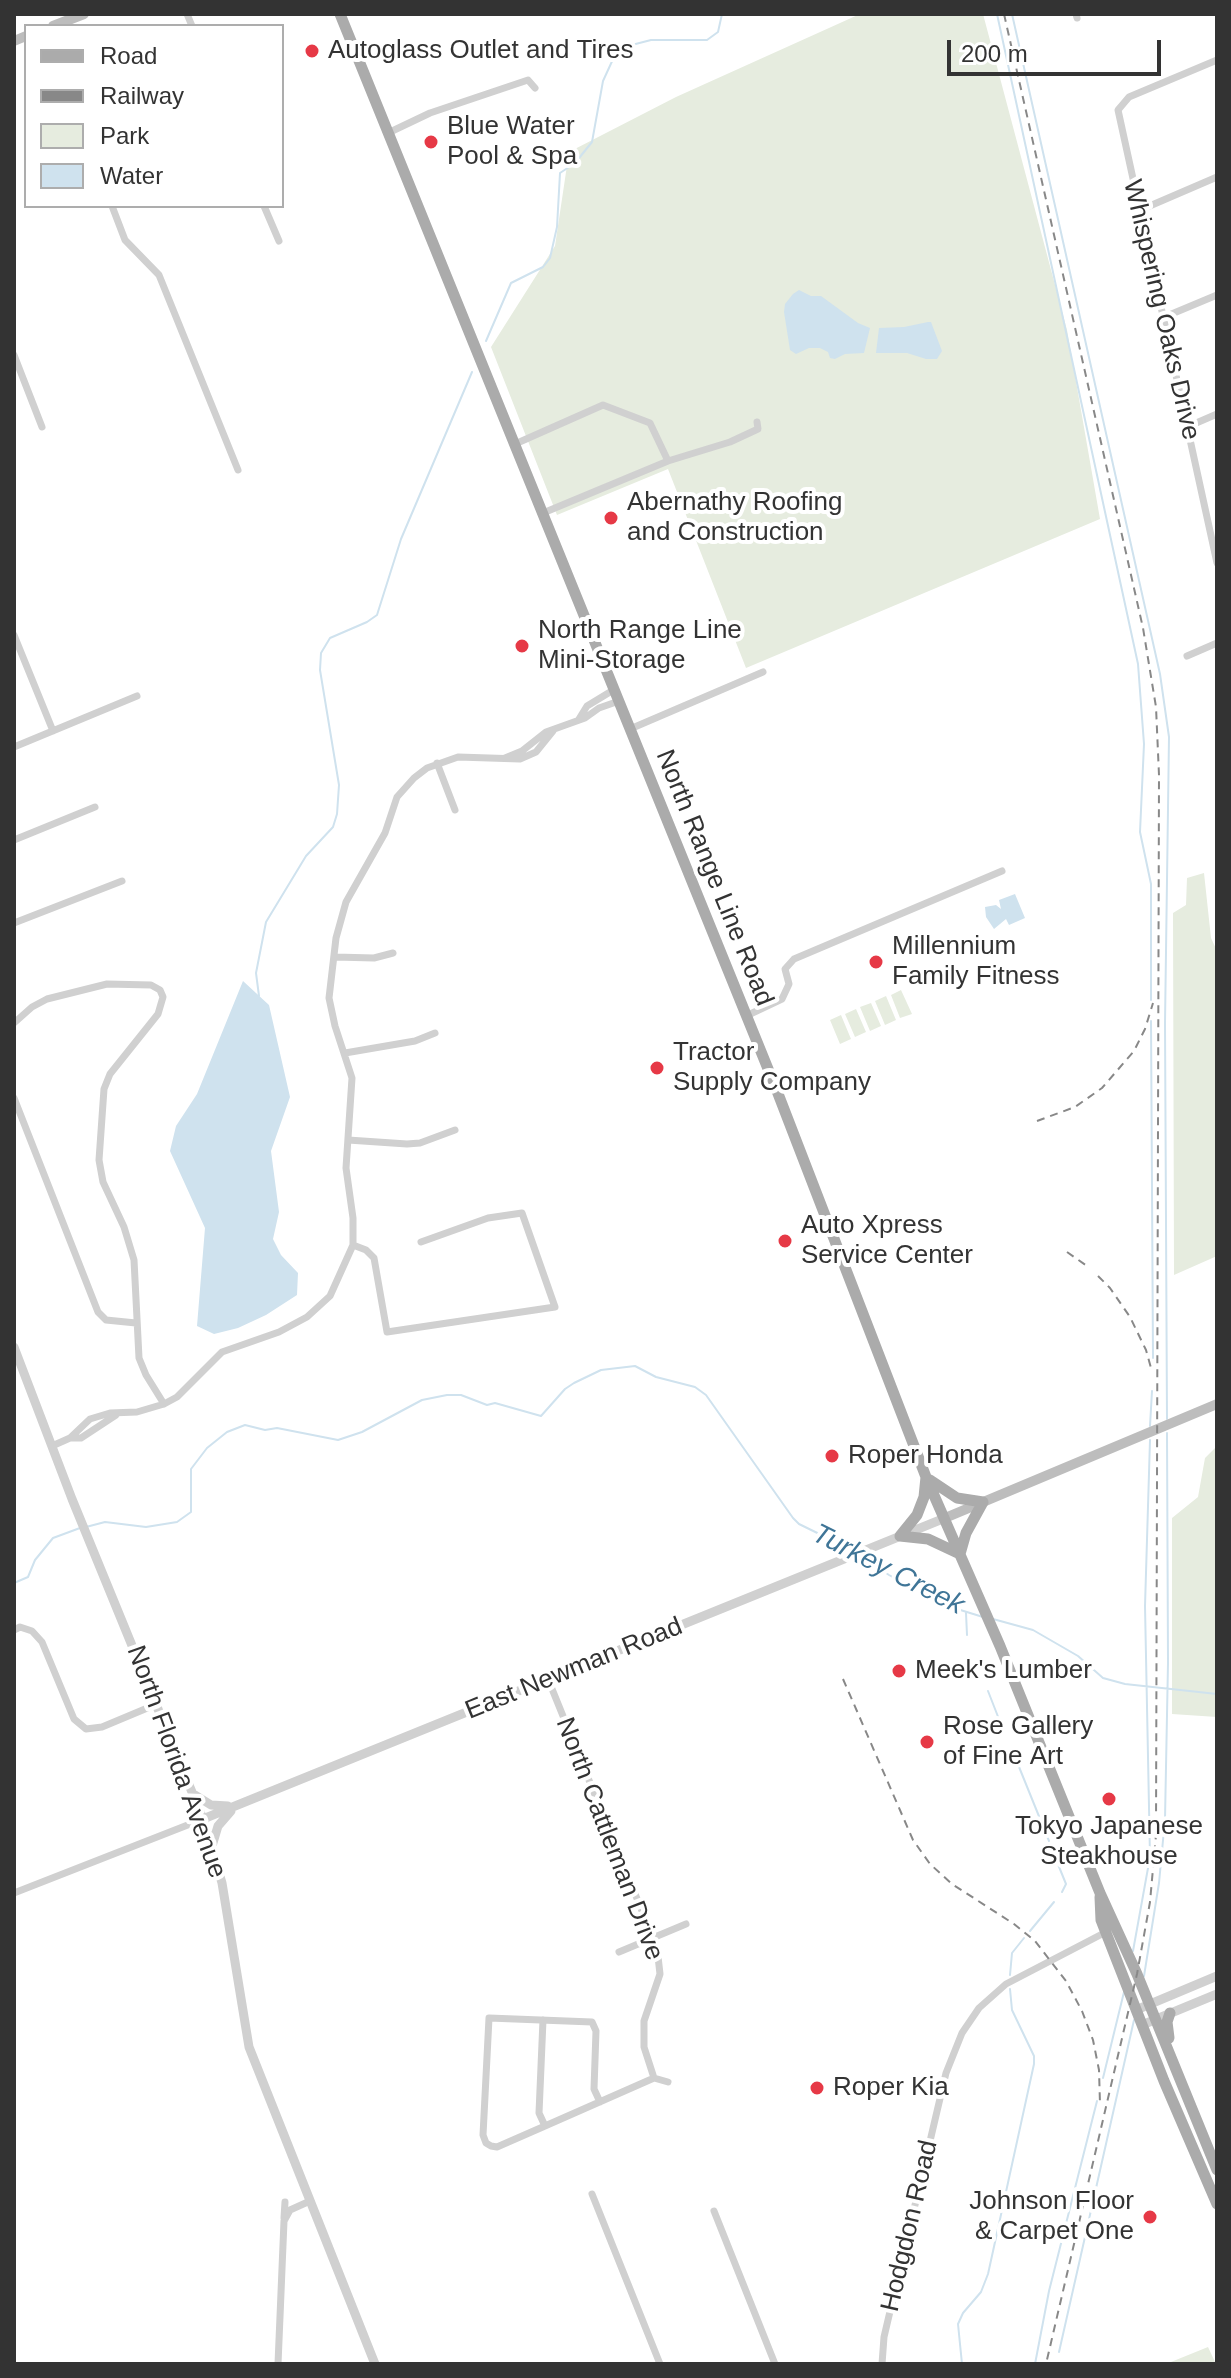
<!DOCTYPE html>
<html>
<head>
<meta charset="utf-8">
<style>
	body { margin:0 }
	#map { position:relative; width:1231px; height:2378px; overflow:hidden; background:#fff; font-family:Helvetica,sans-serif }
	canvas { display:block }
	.frame { position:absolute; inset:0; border:16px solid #333; pointer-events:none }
	.legend { position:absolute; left:24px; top:24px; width:260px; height:184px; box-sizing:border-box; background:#fff; border:2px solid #adadad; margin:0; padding:10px 14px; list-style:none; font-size:24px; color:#333 }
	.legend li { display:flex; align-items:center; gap:16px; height:40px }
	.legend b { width:40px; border:2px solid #adadad }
	.scale { position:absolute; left:947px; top:40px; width:214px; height:36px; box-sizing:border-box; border:4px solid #333; border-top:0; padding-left:10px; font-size:24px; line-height:28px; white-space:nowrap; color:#333; -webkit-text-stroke:6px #fff; paint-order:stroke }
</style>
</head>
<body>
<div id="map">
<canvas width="1231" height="2378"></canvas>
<div class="frame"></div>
<ul class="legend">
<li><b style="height:10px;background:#ababab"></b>Road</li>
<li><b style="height:10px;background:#888"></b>Railway</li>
<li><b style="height:22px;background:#e6ecdf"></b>Park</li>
<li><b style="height:22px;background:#cfe2ee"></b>Water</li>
</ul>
<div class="scale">200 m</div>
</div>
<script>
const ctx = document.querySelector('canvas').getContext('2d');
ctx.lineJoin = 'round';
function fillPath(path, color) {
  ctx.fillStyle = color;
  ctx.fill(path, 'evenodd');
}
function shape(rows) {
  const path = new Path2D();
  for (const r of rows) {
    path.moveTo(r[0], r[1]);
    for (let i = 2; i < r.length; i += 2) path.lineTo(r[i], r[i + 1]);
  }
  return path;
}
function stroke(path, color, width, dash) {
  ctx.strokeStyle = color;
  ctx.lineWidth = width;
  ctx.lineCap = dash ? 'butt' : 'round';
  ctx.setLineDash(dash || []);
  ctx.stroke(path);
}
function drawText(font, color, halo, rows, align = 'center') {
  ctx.font = font + ' Helvetica,sans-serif';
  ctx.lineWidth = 8;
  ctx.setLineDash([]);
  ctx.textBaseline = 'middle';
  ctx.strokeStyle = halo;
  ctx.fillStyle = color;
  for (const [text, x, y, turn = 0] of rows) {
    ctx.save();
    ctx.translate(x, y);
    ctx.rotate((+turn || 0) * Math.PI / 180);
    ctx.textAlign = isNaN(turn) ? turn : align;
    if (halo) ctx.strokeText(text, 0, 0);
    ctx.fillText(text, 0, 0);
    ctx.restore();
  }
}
const green = shape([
	[860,14,983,14,1067,330,1100,519,746,668,668,469,557,515,491,347,555,246,569,152,676,97],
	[1204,873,1211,938,1217,951,1217,1256,1174,1275,1173,913,1186,905,1187,878],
	[901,990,912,1014,900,1018,891,995],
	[886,996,896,1020,885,1025,875,1001],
	[871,1003,881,1026,870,1031,860,1007],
	[856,1009,866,1032,855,1037,845,1014],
	[841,1015,851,1039,840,1044,830,1020],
	[1217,1446,1217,1717,1172,1714,1172,1518,1198,1497,1205,1458],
	[1208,2347,1216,2364,1166,2364]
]);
const water = shape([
	[799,290,811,296,821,296,858,323,870,328,864,353,845,354,835,359,830,358,828,352,820,348,809,348,796,354,790,350,784,312,785,304,793,294],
	[928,322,931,322,942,351,937,359,926,359,907,353,876,353,879,328,904,327],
	[1015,894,1025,918,1009,925,1006,919,994,929,986,917,985,907,996,905,1001,909,999,900],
	[243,981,269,1005,290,1097,271,1151,279,1212,273,1239,281,1255,298,1273,297,1295,266,1315,238,1328,214,1334,197,1326,205,1228,170,1151,176,1126,197,1094]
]);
const stream = shape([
	[997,14,1138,664,1144,744,1140,832,1151,884,1151,1000],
	[1012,14,1160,674,1169,737,1165,1023,1167,1419],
	[486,341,511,283,543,267,550,258,557,227,560,173,575,163,592,142,603,81,614,57,624,47,651,40,707,40,718,32,722,14],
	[259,996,256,973,266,922,306,856,333,827,337,814,339,785,320,670,321,653,330,638,367,622,377,615,401,539,472,372],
	[1151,1021,1153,1358],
	[1150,1426,1152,1391],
	[86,1527,105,1522,146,1527,177,1522,191,1512,191,1469,207,1448,227,1432,245,1425,265,1430,277,1428,338,1440,362,1432,422,1400,447,1395,461,1395,487,1405,495,1403,541,1416,565,1389,574,1383,601,1370,635,1366,656,1377,695,1387,706,1395,793,1518,799,1524,852,1550],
	[861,1556,889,1575,941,1604,983,1617],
	[14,1583,28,1577,35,1560,53,1538,80,1528],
	[966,1613,967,1635],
	[993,1619,1033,1630,1078,1656,1103,1678,1125,1684,1217,1694],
	[988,1691,1004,1732],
	[1015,1757,1049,1841],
	[1053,1852,1066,1884,1062,1892],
	[1030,1931,1054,1902],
	[1133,1951,1150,1857,1145,1606,1150,1440],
	[1010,1975,1012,1953,1024,1938],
	[1144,1976,1159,1883,1165,1819,1168,1663,1167,1433],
	[1103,2078,1124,1992],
	[1059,2352,1134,2020],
	[962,2364,958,2324,963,2313,981,2292,988,2274,1034,2064,1034,2056,1012,2010,1010,1989],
	[1035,2364,1049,2291,1097,2101]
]);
const minor = shape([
	[187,14,192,26],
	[1076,14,1077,18],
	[1217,60,1129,97,1118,110,1217,563],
	[388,133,430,113,528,80,535,88],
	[112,206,125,240,159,275,238,470],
	[264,206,279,241],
	[1138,211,1217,177],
	[1162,318,1217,295],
	[14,355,42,427],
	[1187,427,1217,414],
	[515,444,603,405,650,423,668,461],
	[543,513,668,461,730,442,758,429,757,422],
	[14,635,53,731],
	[1187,656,1217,643],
	[579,719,587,706,615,689],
	[630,729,763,672],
	[14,747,137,696],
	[505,758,522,751,546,732,585,718,599,708,619,701],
	[437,763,455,810],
	[14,840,95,807],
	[14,923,122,881],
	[335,957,374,958,393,953],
	[746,1016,782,999,789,984,785,969,794,959,1002,871],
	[14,1023,32,1007,47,999,107,984,151,985,160,990,163,997,158,1014,110,1074,104,1089,99,1160,103,1182,124,1227,134,1260,139,1358,146,1375,164,1404],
	[345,1053,415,1041,435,1033],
	[14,1098,98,1312,106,1320,136,1323],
	[348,1140,407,1144,420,1143,455,1130],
	[353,1245,366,1250,374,1258,387,1332,555,1307,522,1213,488,1218,421,1242],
	[70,1438,81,1438,116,1415],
	[52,1446,70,1438,90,1419,110,1413,137,1412,164,1404,177,1397,222,1352,279,1332,307,1317,330,1296,353,1245,353,1218,346,1168,352,1078,335,1026,329,998,336,938,346,902,385,833,397,797,414,778,427,768,458,757,520,759,536,752,553,731],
	[14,1630,20,1627,32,1631,42,1642,74,1719,86,1729,102,1727,157,1704],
	[548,1679,657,1948,660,1974,644,2021,644,2047,654,2078,668,2082],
	[14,1893,203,1819],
	[619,1952,686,1924],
	[543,2020,539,2113,545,2126],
	[600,2102,594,2089,596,2031,592,2022,489,2018,483,2135,486,2143,491,2146,497,2147,545,2126,654,2078],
	[592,2194,660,2364],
	[714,2211,775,2364],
	[284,2218,285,2202],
	[278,2364,284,2221,290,2210,310,2201],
	[882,2364,884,2337,946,2073,962,2033,979,2008,1006,1984,1106,1932]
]);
const tertiary = shape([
	[14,1347,72,1499,203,1819,222,1883,249,2047,375,2364],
	[195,1795,211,1805,228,1806],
	[203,1819,945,1518],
	[212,1846,218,1826,231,1811],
	[1136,2010,1217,1976],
	[1142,2025,1217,1994]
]);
const secondary = shape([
	[53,26,84,14],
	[14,41,26,36],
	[945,1518,1217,1404]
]);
const primary = shape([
	[340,14,777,1091,926,1477,1000,1646,1100,1893,1137,1974,1217,2170],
	[900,1536,928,1539,960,1554,966,1533,983,1502,957,1498,930,1480],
	[900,1536,917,1515,924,1497,926,1477],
	[1100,1897,1101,1920,1164,2081,1217,2204],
	[1169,2038,1167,2022,1170,2013]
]);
const rail = shape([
	[1004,14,1143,628,1156,707,1159,775,1156,1835,1150,1902,1137,1974,1046,2364],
	[1037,1121,1075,1107,1102,1088,1134,1051,1145,1029,1153,1003],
	[1067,1252,1087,1266],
	[1098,1276,1110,1288,1130,1317,1146,1350,1151,1368],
	[843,1679,913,1840,930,1864,952,1884,1014,1924,1035,1941,1066,1981,1082,2011,1093,2040,1099,2070,1100,2104]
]);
const markers = [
	[312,51,8,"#e63946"],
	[431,142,8,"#e63946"],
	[611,518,8,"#e63946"],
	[522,646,8,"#e63946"],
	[876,962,8,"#e63946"],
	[657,1068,8,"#e63946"],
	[785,1241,8,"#e63946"],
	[832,1456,8,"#e63946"],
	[899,1671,8,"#e63946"],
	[927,1742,8,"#e63946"],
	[1109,1799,8,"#e63946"],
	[817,2088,8,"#e63946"],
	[1150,2217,8,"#e63946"]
];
const poiNames = [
	["Autoglass Outlet and Tires",328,51],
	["Blue Water",447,127],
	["Pool & Spa",447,157],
	["Abernathy Roofing",627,503],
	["and Construction",627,533],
	["North Range Line",538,631],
	["Mini-Storage",538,661],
	["Millennium",892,947],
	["Family Fitness",892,977],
	["Tractor",673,1053],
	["Supply Company",673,1083],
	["Auto Xpress",801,1226],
	["Service Center",801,1256],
	["Roper Honda",848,1456],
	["Meek's Lumber",915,1671],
	["Rose Gallery",943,1727],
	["of Fine Art",943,1757],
	["Tokyo Japanese",1109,1827,"center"],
	["Steakhouse",1109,1857,"center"],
	["Roper Kia",833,2088],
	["Johnson Floor",1134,2202,"right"],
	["& Carpet One",1134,2232,"right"]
];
const streetNames = [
	["Whispering Oaks Drive",1161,310,77],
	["North Range Line Road",714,878,68],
	["East Newman Road",574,1669,-22],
	["North Florida Avenue",176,1762,70],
	["North Cattleman Drive",609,1839,69],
	["Hodgdon Road",910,2226,-77]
];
const waterNames = [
	["Turkey Creek",888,1570,27]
];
fillPath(green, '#e6ecdf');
fillPath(water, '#cfe2ee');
stroke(stream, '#cfe2ee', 2);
stroke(minor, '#d0d0d0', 7);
stroke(tertiary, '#d0d0d0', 9);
stroke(secondary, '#bdbdbd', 10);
stroke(primary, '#ababab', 11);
stroke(rail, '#888', 2, [8, 6]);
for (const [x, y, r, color] of markers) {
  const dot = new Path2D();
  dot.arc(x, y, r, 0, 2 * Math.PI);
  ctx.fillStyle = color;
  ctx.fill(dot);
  stroke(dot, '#fff', 3);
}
drawText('26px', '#333', '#fff', poiNames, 'left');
drawText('26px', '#333', '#fff', streetNames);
drawText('italic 28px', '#3f7597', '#fff', waterNames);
</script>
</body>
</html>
